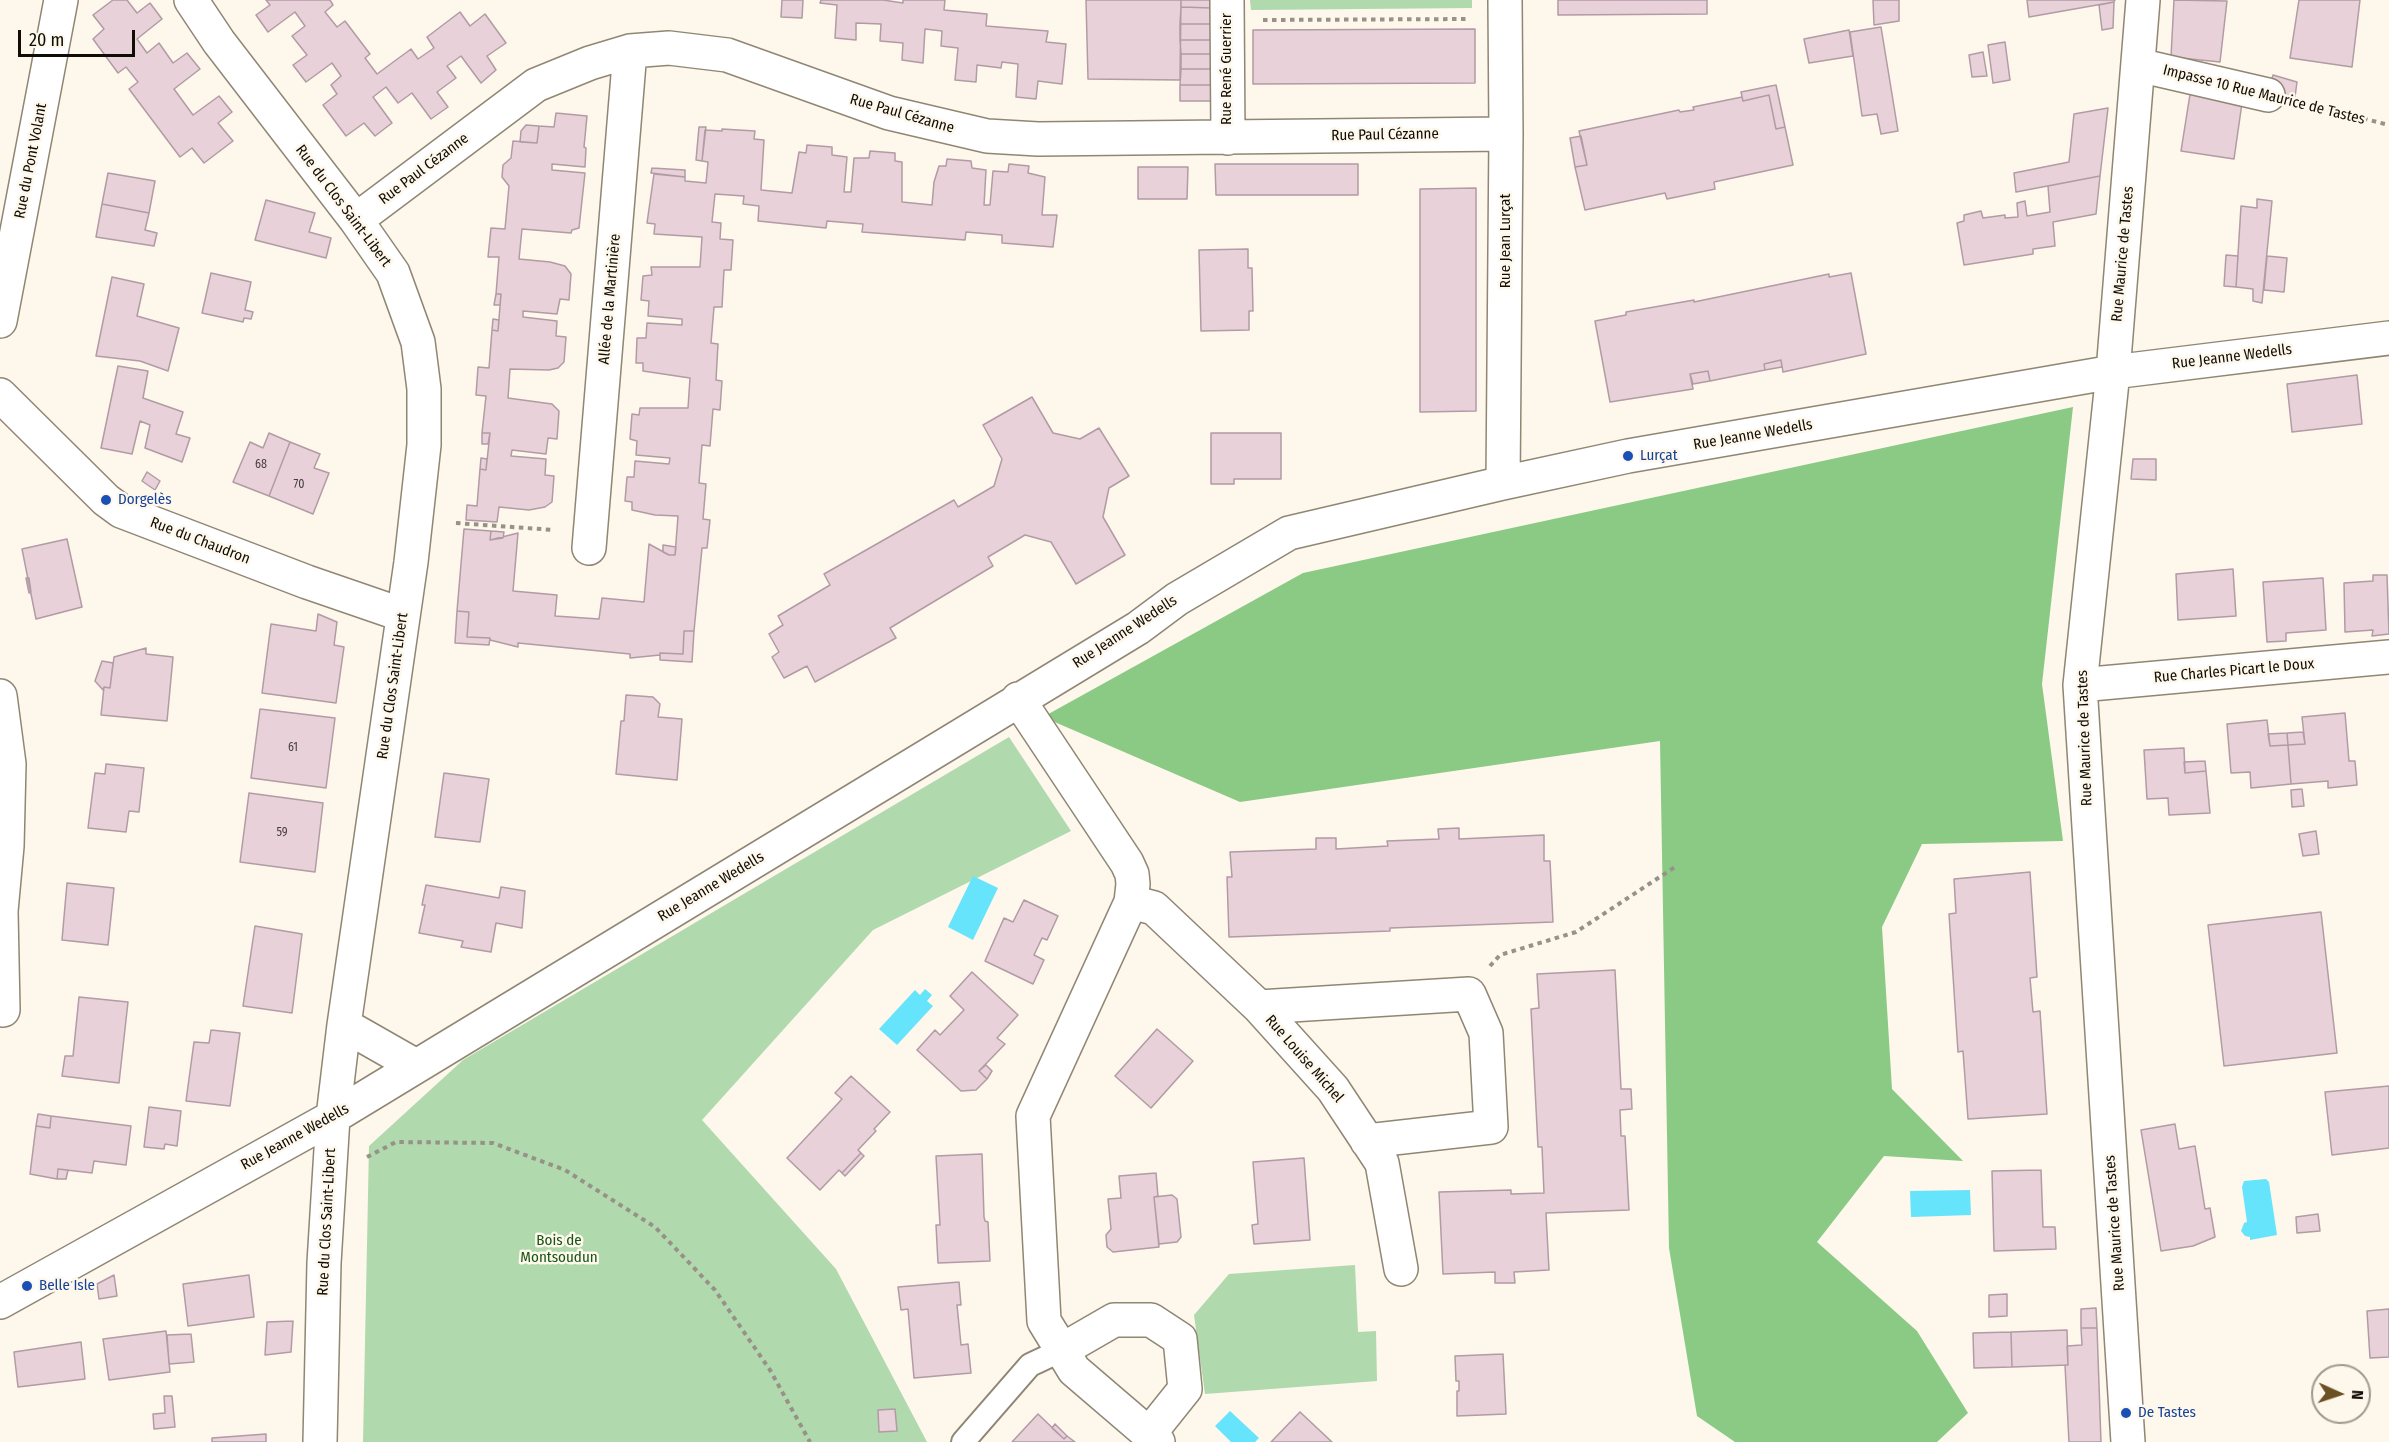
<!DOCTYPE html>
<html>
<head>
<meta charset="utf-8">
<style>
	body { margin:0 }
	#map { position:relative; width:2389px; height:1442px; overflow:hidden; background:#fef7eb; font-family:"Fira Sans Condensed",sans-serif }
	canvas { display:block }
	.north { position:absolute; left:2311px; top:1364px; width:60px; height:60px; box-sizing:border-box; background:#fef7eb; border:2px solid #9f998f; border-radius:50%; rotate:93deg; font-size:16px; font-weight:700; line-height:24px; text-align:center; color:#100d06 }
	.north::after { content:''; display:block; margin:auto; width:21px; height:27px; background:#6d4f24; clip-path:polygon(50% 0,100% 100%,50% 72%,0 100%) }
	.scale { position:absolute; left:18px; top:30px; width:117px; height:27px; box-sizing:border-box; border:3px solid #100d06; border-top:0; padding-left:8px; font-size:18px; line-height:21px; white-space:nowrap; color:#100d06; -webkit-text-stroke:4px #fef7eb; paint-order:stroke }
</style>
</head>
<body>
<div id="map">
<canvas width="2389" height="1442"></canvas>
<div class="north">N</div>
<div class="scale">20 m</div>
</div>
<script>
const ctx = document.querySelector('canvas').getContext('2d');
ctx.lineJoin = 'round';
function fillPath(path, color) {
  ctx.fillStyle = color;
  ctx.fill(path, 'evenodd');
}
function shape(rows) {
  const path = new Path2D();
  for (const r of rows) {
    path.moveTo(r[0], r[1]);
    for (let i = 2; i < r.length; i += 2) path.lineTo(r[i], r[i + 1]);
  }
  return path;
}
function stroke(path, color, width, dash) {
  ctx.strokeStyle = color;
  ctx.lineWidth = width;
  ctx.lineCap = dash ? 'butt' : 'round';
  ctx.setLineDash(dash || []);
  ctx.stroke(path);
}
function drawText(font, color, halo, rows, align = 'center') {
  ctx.font = font + ' "Fira Sans Condensed",sans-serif';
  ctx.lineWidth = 5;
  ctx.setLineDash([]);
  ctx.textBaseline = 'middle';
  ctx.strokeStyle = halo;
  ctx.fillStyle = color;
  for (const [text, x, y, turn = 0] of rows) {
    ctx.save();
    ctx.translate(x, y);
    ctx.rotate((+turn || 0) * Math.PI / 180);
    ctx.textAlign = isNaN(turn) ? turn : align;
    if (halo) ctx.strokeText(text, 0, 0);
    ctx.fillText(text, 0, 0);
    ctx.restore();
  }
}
const green = shape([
	[1250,0,1472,0,1472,8,1251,10],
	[1009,737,1071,831,873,930,702,1120,836,1269,927,1442,363,1442,369,1146,463,1060],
	[1355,1265,1358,1332,1376,1331,1377,1381,1205,1394,1194,1315,1229,1274]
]);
const forest = shape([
	[2073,407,2042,684,2063,841,1922,844,1882,927,1892,1089,1963,1161,1884,1156,1817,1242,1917,1331,1968,1413,1937,1442,1735,1442,1697,1416,1669,1248,1660,741,1240,802,1043,717,1303,573]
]);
const water = shape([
	[973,876,998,888,973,940,948,927],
	[925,989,932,995,927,1001,933,1006,897,1045,879,1029,915,990,920,995],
	[2266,1179,2269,1182,2277,1235,2250,1240,2250,1237,2245,1236,2241,1231,2244,1223,2247,1222,2242,1187,2244,1181],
	[1970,1190,1971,1215,1911,1217,1910,1191],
	[1230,1411,1259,1438,1255,1442,1231,1442,1215,1426]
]);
const building = shape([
	[113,0,127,0,137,13,150,3,162,19,137,39,147,53,159,43,173,63,187,53,200,69,174,89,193,115,219,96,232,112,218,123,233,141,204,163,192,148,180,157,129,89,138,82,126,67,118,73,93,39,104,29,93,15,113,0],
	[266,0,330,0,333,5,325,12,337,27,345,21,370,54,365,58,377,74,411,49,418,59,434,48,427,37,460,12,470,26,485,14,506,43,487,56,496,70,481,83,461,56,447,66,456,78,437,92,448,107,431,119,412,93,398,103,386,87,373,97,392,123,375,136,364,123,346,136,323,105,337,94,331,85,341,76,332,63,306,82,293,65,307,55,292,36,305,26,295,12,268,32,256,15,270,5,266,0],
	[782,0,803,0,802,18,781,17,782,0],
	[821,0,883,0,903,3,903,0,945,0,944,10,987,14,986,26,1048,31,1046,42,1066,44,1062,84,1038,81,1036,99,1016,97,1018,64,1002,62,1001,68,977,65,976,82,955,80,958,48,941,46,942,31,925,29,923,63,902,60,903,43,880,41,881,24,856,23,856,40,835,38,837,5,820,3,821,0],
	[1086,0,1181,0,1180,80,1088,79,1086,0],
	[1181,0,1212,0,1212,8,1181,7,1181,0],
	[1558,0,1707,0,1707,14,1558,15,1558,0],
	[1873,0,1899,0,1899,21,1874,25,1873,0],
	[2027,0,2115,0,2114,2,2029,17,2027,0],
	[2174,0,2227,1,2220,62,2171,57,2174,0],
	[2299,0,2360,0,2352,67,2290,58,2299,0],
	[2114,2,2113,28,2102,30,2099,5,2114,2],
	[1181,7,1212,8,1212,24,1180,24,1181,7],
	[1180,24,1212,24,1212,40,1180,40,1180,24],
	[1881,27,1898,131,1881,134,1877,114,1862,116,1850,32,1881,27],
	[1475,29,1475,83,1253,84,1253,30,1475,29],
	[1849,30,1853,56,1809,63,1804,39,1849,30],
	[1180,40,1212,40,1212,54,1181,54,1180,40],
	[2005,42,2010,80,1993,83,1988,45,2005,42],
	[1983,52,1987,76,1972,77,1969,55,1983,52],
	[1181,54,1212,54,1212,69,1181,69,1181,54],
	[1181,69,1212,69,1212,85,1180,85,1181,69],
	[2273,75,2297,82,2295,97,2269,90,2273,75],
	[1180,85,1212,85,1212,101,1180,101,1180,85],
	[1776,85,1785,127,1776,129,1769,95,1743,101,1741,92,1776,85],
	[2191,88,2243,96,2234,159,2181,151,2191,88],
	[1769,95,1776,129,1785,127,1793,165,1714,182,1715,189,1667,199,1665,193,1585,210,1575,167,1587,165,1579,131,1679,110,1680,112,1694,110,1693,107,1742,97,1743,101,1769,95],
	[2108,108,2100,176,2016,192,2014,173,2069,162,2074,114,2108,108],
	[556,113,587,116,584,147,586,148,585,167,552,164,552,170,585,173,579,228,572,230,571,233,522,229,519,259,550,262,565,266,571,274,569,300,560,299,557,314,523,311,523,317,557,321,556,336,566,337,564,362,558,368,549,370,510,369,508,398,552,404,559,411,557,439,548,438,546,454,512,450,511,456,546,459,545,475,554,476,552,502,545,507,529,510,499,507,497,522,466,520,467,505,477,506,480,469,486,470,490,433,482,433,486,396,476,395,478,367,489,368,492,330,498,331,501,294,496,294,499,257,488,257,491,228,505,229,509,186,502,177,503,165,511,158,513,141,537,143,539,126,554,127,556,113],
	[526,125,539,126,537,143,520,142,521,131,526,125],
	[699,127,706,127,702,161,696,160,699,127],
	[722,129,755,131,754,139,764,140,761,190,792,193,799,152,806,153,807,145,832,147,832,155,847,157,844,192,851,192,854,158,869,158,870,151,895,153,895,161,902,162,902,202,932,205,934,182,939,166,946,166,947,159,971,161,972,168,986,170,984,205,990,205,993,171,1008,172,1009,164,1029,166,1028,173,1045,177,1042,215,1057,215,1053,247,1002,243,1002,235,966,232,965,240,862,232,863,224,827,221,826,228,758,221,759,206,743,204,744,196,715,194,712,222,721,223,720,239,733,240,731,270,724,270,722,307,714,307,711,343,718,344,716,380,722,381,720,410,713,409,710,446,702,445,699,483,706,484,703,519,710,520,707,548,702,548,694,631,684,631,683,654,660,653,660,655,630,658,630,654,518,643,518,647,490,640,490,638,467,637,469,612,457,611,464,529,491,531,490,540,518,533,513,591,557,595,555,616,599,619,602,598,644,602,649,544,669,555,675,555,678,516,655,515,632,510,632,502,625,501,627,477,634,477,635,461,669,464,670,458,636,455,637,441,630,439,632,414,639,415,640,408,688,408,690,378,643,371,643,363,636,363,637,338,646,338,647,323,682,325,682,319,648,316,649,301,641,300,643,276,652,275,651,267,700,267,702,237,654,234,655,224,647,223,654,174,685,177,685,181,706,183,708,162,702,161,705,130,722,131,722,129],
	[1581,136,1587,165,1575,167,1570,138,1581,136],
	[1215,164,1358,164,1358,195,1216,195,1215,164],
	[1138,167,1188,167,1187,199,1138,199,1138,167],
	[652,168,685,170,685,177,651,173,652,168],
	[108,173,155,181,149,213,102,204,108,173],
	[2100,176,2096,214,2053,222,2055,246,2033,249,2033,254,1964,265,1957,223,1964,221,1964,215,1981,211,1983,218,2005,215,2005,218,2018,217,2017,203,2025,201,2027,216,2050,212,2048,186,2100,176],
	[1476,188,1476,411,1420,412,1420,189,1476,188],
	[2257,199,2272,201,2262,303,2253,301,2253,289,2236,287,2241,206,2257,208,2257,199],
	[266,200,315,213,309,232,331,238,326,258,255,240,266,200],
	[102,204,149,213,145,230,157,233,154,246,96,237,102,204],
	[1248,249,1248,268,1252,268,1253,311,1249,311,1249,330,1201,331,1199,250,1248,249],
	[2226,255,2238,256,2236,287,2224,286,2226,255],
	[2267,256,2287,258,2284,292,2264,290,2267,256],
	[211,273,251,282,245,310,253,312,251,319,244,318,243,322,202,313,211,273],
	[1851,273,1866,354,1783,372,1781,360,1764,364,1765,370,1710,381,1708,371,1690,374,1693,389,1610,402,1595,321,1626,315,1626,312,1694,300,1694,302,1829,274,1829,277,1851,273],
	[112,277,144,284,137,316,179,328,168,371,140,361,96,356,112,277],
	[496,294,501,294,500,305,494,305,496,294],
	[493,319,499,320,498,331,492,330,493,319],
	[1781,360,1782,367,1765,370,1764,364,1781,360],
	[118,366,148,371,143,398,183,412,176,434,190,438,182,462,145,448,150,425,140,421,132,454,101,448,118,366],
	[1708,371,1710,381,1693,384,1690,374,1708,371],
	[2357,375,2362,424,2292,432,2287,384,2357,375],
	[1032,397,1053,433,1080,439,1099,428,1129,476,1109,488,1103,517,1125,555,1076,584,1051,542,1025,535,988,557,993,566,890,628,896,638,815,682,807,666,784,678,772,657,779,652,769,634,783,625,778,616,830,585,824,574,954,500,958,507,994,486,1002,459,983,425,1032,397],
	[269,433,290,442,269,496,233,482,250,442,263,448,269,433],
	[482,433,490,433,488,444,482,444,482,433],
	[1211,433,1281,433,1281,479,1234,479,1234,484,1211,484,1211,433],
	[290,442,320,454,314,468,329,473,313,514,269,496,290,442],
	[481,458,487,459,486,470,480,469,481,458],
	[2133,459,2156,459,2156,480,2131,479,2133,459],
	[147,472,160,481,155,490,142,481,147,472],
	[491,531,504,532,503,538,490,540,491,531],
	[67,539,82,607,36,619,22,549,67,539],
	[663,545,676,547,675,555,669,555,663,552,663,545],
	[2233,569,2236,616,2178,620,2176,574,2233,569],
	[2373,575,2387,575,2389,634,2372,636,2373,630,2345,632,2344,583,2373,581,2373,575],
	[26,578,29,578,31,592,29,593,26,578],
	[2323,578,2326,630,2286,633,2286,641,2267,642,2263,582,2323,578],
	[457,611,469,612,467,637,490,638,489,645,455,643,457,611],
	[318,614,337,622,334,645,344,647,336,703,262,693,271,624,316,631,318,614],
	[684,631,694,631,692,662,660,660,660,653,683,654,684,631],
	[146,648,146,654,173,657,167,721,101,715,104,687,110,688,114,657,146,648],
	[102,661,113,663,110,688,104,687,103,690,95,681,102,661],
	[626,695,653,697,660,704,658,717,682,719,677,780,616,774,621,721,624,721,626,695],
	[260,709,335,718,326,788,251,778,260,709],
	[2345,713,2349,761,2355,761,2357,785,2328,788,2328,781,2291,784,2288,745,2305,744,2302,717,2345,713],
	[2267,720,2270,746,2288,745,2291,784,2251,788,2250,772,2231,773,2227,724,2267,720],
	[2303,732,2305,744,2288,745,2287,733,2303,732],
	[2287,733,2288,745,2270,746,2268,734,2287,733],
	[2184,748,2185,773,2206,771,2210,813,2169,815,2168,798,2147,799,2144,750,2184,748],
	[2205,761,2206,771,2185,773,2184,762,2205,761],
	[106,764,144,768,139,812,129,811,126,832,88,828,95,773,105,774,106,764],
	[444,773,489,779,480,842,435,837,444,773],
	[2302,789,2304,806,2292,807,2291,790,2302,789],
	[249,793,323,803,315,872,240,862,249,793],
	[1459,828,1459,839,1544,835,1544,861,1550,861,1553,922,1390,928,1390,931,1229,937,1227,877,1232,877,1230,852,1316,849,1316,838,1336,838,1336,849,1388,846,1387,841,1439,839,1438,829,1459,828],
	[2316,831,2319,854,2303,856,2299,834,2316,831],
	[2030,872,2037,977,2030,978,2033,1012,2040,1011,2047,1114,1968,1119,1963,1051,1958,1052,1949,914,1956,913,1954,879,2030,872],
	[67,883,114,888,108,945,62,940,67,883],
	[426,885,499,898,501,887,525,891,522,928,496,923,491,952,461,947,463,941,419,933,425,905,422,905,426,885],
	[1024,900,1058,916,1047,940,1042,938,1034,955,1044,960,1033,984,985,961,1004,918,1013,922,1024,900],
	[2321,912,2337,1053,2224,1066,2208,925,2321,912],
	[255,926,302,934,292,1013,243,1006,255,926],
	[1615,970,1621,1089,1631,1089,1632,1109,1620,1110,1621,1136,1625,1136,1629,1210,1546,1213,1549,1270,1514,1272,1515,1283,1495,1283,1495,1272,1443,1274,1439,1192,1511,1190,1511,1194,1544,1193,1542,1147,1538,1147,1531,1009,1539,1008,1537,974,1615,970],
	[972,972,1018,1015,997,1038,1005,1044,979,1071,987,1079,976,1090,961,1091,917,1050,935,1030,940,1035,964,1010,950,996,972,972],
	[79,997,128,1002,119,1083,62,1076,65,1056,73,1056,79,997],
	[1157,1029,1193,1061,1151,1108,1115,1076,1157,1029],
	[211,1030,240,1033,230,1106,186,1101,194,1042,209,1043,211,1030],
	[986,1065,992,1071,987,1079,979,1071,986,1065],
	[851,1076,890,1112,874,1129,876,1131,858,1150,861,1153,842,1173,839,1170,820,1190,787,1158,842,1099,835,1093,851,1076],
	[2389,1086,2389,1148,2332,1155,2325,1092,2389,1086],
	[149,1107,181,1111,177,1146,165,1144,164,1149,144,1147,149,1107],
	[38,1114,51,1116,50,1128,36,1126,38,1114],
	[51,1116,131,1126,126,1165,94,1161,92,1173,58,1169,57,1179,30,1174,36,1126,50,1128,51,1116],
	[2175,1124,2179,1149,2195,1146,2205,1209,2210,1208,2215,1237,2193,1246,2161,1251,2141,1130,2175,1124],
	[861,1153,864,1156,845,1176,842,1173,861,1153],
	[982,1154,984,1217,985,1221,988,1222,990,1261,938,1263,936,1225,940,1225,936,1156,982,1154],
	[1304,1158,1310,1240,1254,1244,1252,1225,1258,1224,1253,1162,1304,1158],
	[58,1169,68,1170,66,1179,57,1179,58,1169],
	[2041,1170,2043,1227,2055,1227,2056,1249,1994,1251,1992,1171,2041,1170],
	[1156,1173,1158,1196,1154,1197,1159,1247,1113,1252,1107,1247,1106,1235,1111,1229,1108,1199,1121,1198,1119,1176,1156,1173],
	[1172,1195,1177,1199,1181,1237,1177,1242,1159,1244,1154,1197,1172,1195],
	[2318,1214,2320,1231,2297,1233,2296,1217,2318,1214],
	[114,1275,117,1296,99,1299,97,1284,114,1275],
	[249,1275,254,1317,188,1326,183,1284,249,1275],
	[959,1282,961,1305,957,1305,961,1345,968,1344,971,1373,914,1378,908,1309,901,1310,898,1287,959,1282],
	[2007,1294,2007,1316,1989,1317,1989,1295,2007,1294],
	[2096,1308,2097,1328,2081,1328,2081,1309,2096,1308],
	[2389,1309,2389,1357,2370,1358,2367,1311,2389,1309],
	[293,1321,291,1352,265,1355,267,1322,293,1321],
	[2081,1328,2097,1328,2101,1442,2069,1442,2065,1365,2068,1365,2067,1346,2082,1345,2081,1328],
	[2067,1330,2068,1365,2012,1367,2011,1332,2067,1330],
	[166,1331,170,1372,109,1380,103,1339,166,1331],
	[2011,1332,2012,1367,1974,1368,1973,1333,2011,1332],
	[191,1334,194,1362,169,1364,167,1335,191,1334],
	[81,1342,85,1379,18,1387,14,1352,81,1342],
	[1503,1354,1506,1414,1457,1416,1457,1391,1459,1391,1459,1381,1456,1381,1455,1356,1503,1354],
	[164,1396,172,1396,175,1427,154,1429,153,1414,165,1413,164,1396],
	[895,1409,897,1431,879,1432,878,1410,895,1409],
	[1300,1412,1332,1442,1271,1442,1300,1412],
	[1038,1414,1064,1439,1067,1436,1075,1442,1012,1442,1038,1414],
	[1055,1424,1067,1436,1064,1439,1052,1428,1055,1424],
	[266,1434,266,1442,212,1442,212,1438,266,1434]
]);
const path = shape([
	[1263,20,1469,19],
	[2302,103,2389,125],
	[456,523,554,530],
	[1490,966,1500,955,1576,932,1675,867],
	[367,1157,396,1142,493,1143,565,1170,655,1227,715,1290,770,1370,810,1442]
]);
const lane = shape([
	[963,1442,1030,1365,1062,1350]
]);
const street = shape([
	[191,0,219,42,356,220,393,273,418,342,424,389,424,445,411,562,344,1025,333,1117,324,1263,320,1442],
	[1227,0,1228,138],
	[2138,65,2268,95],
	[356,220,536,85,590,63,630,51,669,48,727,55,889,113,987,136,1038,139,1506,134],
	[0,321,61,0],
	[0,395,106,500,121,511,307,582,403,615],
	[1503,483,1506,134,1505,0],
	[589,548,630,51],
	[2080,685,2389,657],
	[0,696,9,764,7,846,1,911,3,1010],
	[1018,699,1127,863,1132,874,1133,884,1131,902,1033,1116,1044,1321,1074,1370,1158,1442],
	[1131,902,1154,908,1259,1007,1333,1089,1382,1163,1401,1269],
	[1259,1007,1469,994,1486,1033,1491,1127,1367,1141],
	[344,1025,416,1066],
	[0,1302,333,1117,1138,628,1177,599,1289,533,1503,483,1628,456,2113,372,2389,338],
	[1062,1350,1114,1320,1151,1320,1180,1339,1185,1389,1149,1434],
	[2128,1442,2080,685,2113,372,2143,0]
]);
const markers = [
	[1628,456,6,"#1a4fb4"],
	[106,500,6,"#1a4fb4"],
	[27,1286,6,"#1a4fb4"],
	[2126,1413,6,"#1a4fb4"]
];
const numberNames = [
	["68",261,465],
	["70",299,485],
	["61",293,748],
	["59",282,833]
];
const streetNames = [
	["Rue René Guerrier",1227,69,-90],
	["Impasse 10 Rue Maurice de Tastes",2264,95,14],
	["Rue Paul Cézanne",902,114,16],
	["Rue Paul Cézanne",1385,135,-1],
	["Rue du Pont Volant",31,161,-79],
	["Rue Paul Cézanne",424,169,-37],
	["Rue du Clos Saint-Libert",343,206,53],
	["Rue Jean Lurçat",1506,241,-90],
	["Rue Maurice de Tastes",2123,254,-85],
	["Allée de la Martinière",610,299,-85],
	["Rue Jeanne Wedells",2232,357,-7],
	["Rue Jeanne Wedells",1753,435,-10],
	["Rue du Chaudron",200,541,21],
	["Rue Jeanne Wedells",1125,632,-33],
	["Rue Charles Picart le Doux",2234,671,-5],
	["Rue du Clos Saint-Libert",393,686,-82],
	["Rue Maurice de Tastes",2085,738,-92],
	["Rue Jeanne Wedells",711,887,-31],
	["Rue Louise Michel",1304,1059,49],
	["Rue Jeanne Wedells",295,1137,-29],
	["Rue du Clos Saint-Libert",327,1222,-87],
	["Rue Maurice de Tastes",2115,1223,-94]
];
const transitNames = [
	["Lurçat",1640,456],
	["Dorgelès",118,500],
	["Belle Isle",39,1286],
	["De Tastes",2138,1413]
];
const parkNames = [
	["Bois de",559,1241],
	["Montsoudun",559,1258]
];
fillPath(green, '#b0d9ad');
fillPath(forest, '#8aca85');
fillPath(water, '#66e4fb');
fillPath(building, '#e9d1da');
stroke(building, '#b19ba4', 1.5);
stroke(lane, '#908674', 26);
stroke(street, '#908674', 36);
stroke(path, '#979188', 4, [4.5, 4.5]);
stroke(lane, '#fff', 22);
stroke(street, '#fff', 33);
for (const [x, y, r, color] of markers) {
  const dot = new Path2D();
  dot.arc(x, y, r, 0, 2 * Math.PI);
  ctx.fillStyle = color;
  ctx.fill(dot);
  stroke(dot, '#fef7eb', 2);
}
drawText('12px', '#463e3b', null, numberNames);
drawText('15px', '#100d06', '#fef7eb', streetNames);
drawText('15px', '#164399', '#fef7eb', transitNames, 'left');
drawText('15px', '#145513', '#fef7eb', parkNames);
</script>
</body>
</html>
